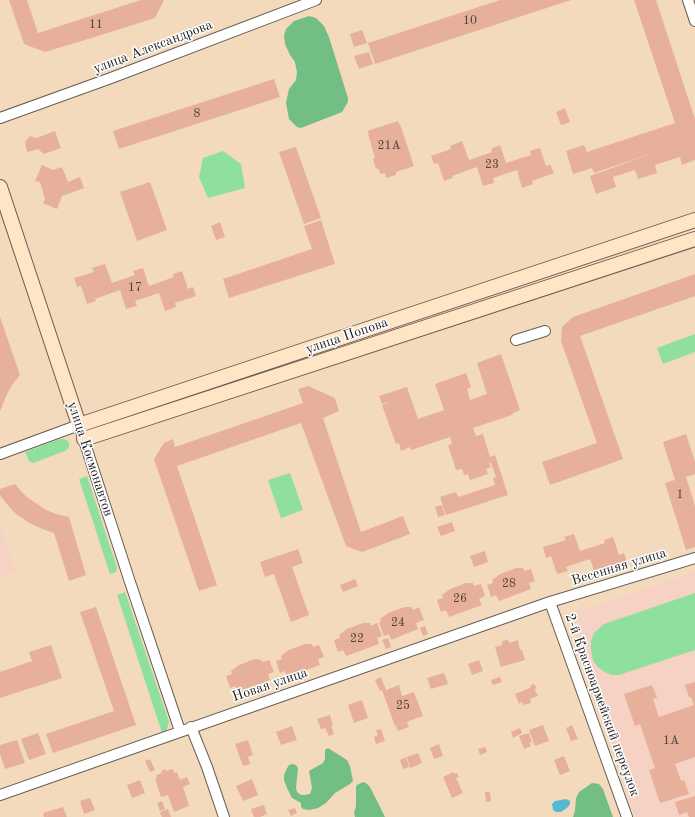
<!DOCTYPE html>
<html>
<head>
<meta charset="utf-8">
<style>
	body { margin:0 }
	canvas { display:block; background:#f3dabc }
</style>
</head>
<body>
<canvas width="695" height="817"></canvas>
<script>
const ctx = document.querySelector('canvas').getContext('2d');
ctx.lineJoin = 'round';
function fillPath(path, color) {
  ctx.fillStyle = color;
  ctx.fill(path, 'evenodd');
}
function shape(rows) {
  const path = new Path2D();
  for (const r of rows) {
    path.moveTo(r[0], r[1]);
    for (let i = 2; i < r.length; i += 2) path.lineTo(r[i], r[i + 1]);
  }
  return path;
}
function stroke(path, color, width, dash) {
  ctx.strokeStyle = color;
  ctx.lineWidth = width;
  ctx.lineCap = dash ? 'butt' : 'round';
  ctx.setLineDash(dash || []);
  ctx.stroke(path);
}
function drawText(font, color, halo, rows, align = 'center') {
  ctx.font = font + ' "Old Standard TT",serif';
  ctx.lineWidth = 3;
  ctx.setLineDash([]);
  ctx.textBaseline = 'middle';
  ctx.strokeStyle = halo;
  ctx.fillStyle = color;
  for (const [text, x, y, turn = 0] of rows) {
    ctx.save();
    ctx.translate(x, y);
    ctx.rotate((+turn || 0) * Math.PI / 180);
    ctx.textAlign = isNaN(turn) ? turn : align;
    if (halo) ctx.strokeText(text, 0, 0);
    ctx.fillText(text, 0, 0);
    ctx.restore();
  }
}
const built = shape([
	[0,528,16,572,0,578],
	[695,572,695,817,635,817,568,615]
]);
const green = shape([
	[223,151,241,164,245,188,208,198,199,177,203,158],
	[695,334,695,352,663,364,657,348],
	[60,439,64,439,68,441,69,444,69,448,65,451,33,463,30,462,28,459,25,452],
	[290,473,303,510,281,518,268,480],
	[87,476,117,568,116,572,110,574,79,479],
	[125,592,169,722,166,732,162,733,117,595],
	[695,593,695,650,619,675,611,675,603,671,597,666,593,660,591,650,591,641,594,633,604,624]
]);
const forest = shape([
	[309,16,316,18,324,26,329,37,348,98,348,102,342,112,301,128,297,127,289,119,286,103,289,89,296,80,297,72,295,62,290,55,285,44,284,36,286,29,294,21],
	[328,748,347,760,350,766,353,781,350,784,335,793,326,803,318,808,309,810,303,809,301,807,301,803,292,798,287,788,284,780,284,775,286,770,289,765,292,764,296,765,298,768,296,788,297,792,301,795,304,795,310,794,312,788,309,771,323,763,325,759,325,750],
	[363,782,366,783,370,787,385,817,355,817,354,813,356,806,356,787,357,785],
	[592,783,599,784,603,789,613,817,573,817,575,811,576,798,579,792]
]);
const water = shape([
	[566,799,570,801,570,804,568,807,561,812,556,812,553,810,552,804,555,801]
]);
const building = shape([
	[9,0,27,0,38,33,141,0,164,0,155,18,98,36,45,52,24,44],
	[500,0,571,0,375,64,368,43],
	[634,0,656,0,695,119,695,160,682,165,680,157,655,165,657,173,638,179,635,170,613,177,616,187,596,194,590,176,656,152,594,173,592,168,573,174,566,151,584,145,587,152,675,123],
	[362,30,367,43,354,47,350,34],
	[369,52,373,64,359,69,354,56],
	[274,79,280,97,119,149,113,131],
	[565,108,570,122,561,125,556,112],
	[398,121,399,124,400,124,414,166,396,172,396,175,386,178,385,173,382,174,380,173,378,168,376,169,373,159,375,158,368,134,369,134,367,131],
	[55,131,61,148,44,154,38,149,27,152,25,142,30,136,36,138],
	[462,141,469,160,492,152,491,149,500,145,506,163,531,155,530,151,540,148,546,166,550,164,554,173,532,181,533,184,522,188,517,170,493,178,494,183,483,186,477,167,452,176,453,178,444,181,438,163,434,164,431,156,451,149,450,146],
	[296,147,321,218,304,224,279,152],
	[42,165,53,170,62,167,68,182,80,177,84,188,62,196,57,209,43,203,45,199,40,182,35,181],
	[150,182,167,230,137,241,120,192],
	[321,220,335,264,229,298,223,279,312,249,304,226],
	[220,222,225,237,216,240,211,226],
	[105,264,112,283,135,275,133,271,143,268,149,286,174,277,173,274,182,271,188,289,193,287,196,296,175,303,176,307,165,311,159,293,135,301,137,306,126,309,120,290,95,299,96,301,87,304,81,286,77,287,74,278,94,272,92,268],
	[695,274,695,296,580,336,623,459,550,485,542,462,597,443,561,341,562,327,573,317],
	[0,317,20,375,12,385,7,394,0,411],
	[501,354,520,410,513,413,512,415,473,428,476,436,483,434,490,457,495,455,508,495,446,515,440,497,456,492,458,497,495,485,493,478,496,477,491,463,489,463,491,467,486,469,488,474,470,480,468,474,464,475,462,469,456,470,448,445,452,444,450,437,411,450,410,447,401,451,399,443,396,444,382,405,387,403,387,402,382,404,379,396,407,387,418,419,444,410,435,384,466,373,471,387,467,389,470,400,487,394,477,363],
	[308,386,335,398,339,411,323,418,361,532,403,516,410,534,362,552,346,546,301,423,177,466,217,585,199,591,154,459,164,443,173,439,175,447,303,403,298,389],
	[686,434,695,462,695,474,686,477,695,506,695,547,686,550,665,483,675,480,663,442],
	[15,484,21,491,27,497,46,510,56,514,69,517,86,575,69,581,54,533,42,529,28,522,16,514,6,503,0,495,0,489],
	[442,505,445,515,438,517,435,507],
	[452,522,455,531,441,536,437,527],
	[574,534,580,551,605,543,604,540,613,537,619,555,624,553,627,562,605,569,606,573,596,576,590,559,566,567,568,571,557,574,551,556,546,558,543,547,566,540,564,537],
	[298,549,303,563,292,567,309,615,291,622,274,574,265,577,260,562],
	[485,551,488,562,474,567,470,556],
	[516,568,523,568,524,571,531,569,535,581,529,583,531,589,499,601,496,595,491,597,487,585,493,583,492,580,500,574],
	[355,579,358,586,343,592,340,585],
	[466,583,473,583,474,586,481,584,485,596,479,599,482,605,449,617,446,610,441,612,437,600,443,598,442,595,450,589],
	[96,607,136,725,53,753,46,734,114,711,80,612],
	[405,607,411,607,413,610,419,607,424,620,416,623,418,629,391,640,389,634,384,636,379,623,381,622,380,619,388,613],
	[363,623,370,623,371,626,377,623,382,636,377,638,379,644,346,656,343,650,338,652,334,640,340,638,339,635,347,629],
	[425,626,428,634,423,636,420,628],
	[388,638,391,647,386,649,382,640],
	[506,640,509,641,509,643,518,640,520,650,522,650,525,660,501,667,495,647,502,645,502,643,503,641],
	[305,644,312,644,313,647,319,645,324,657,318,659,320,665,287,677,285,671,280,673,276,661,282,659,281,656,289,650],
	[51,645,62,678,0,698,0,672,32,661,29,652],
	[255,659,261,660,263,662,269,660,274,672,268,674,270,680,237,692,235,686,230,688,226,676,232,674,231,671,239,665],
	[479,660,483,671,472,675,468,664],
	[444,673,448,684,431,689,427,678],
	[381,677,386,690,399,685,402,696,414,692,423,716,395,726,382,690,380,691,375,680],
	[500,677,502,682,493,685,491,680],
	[695,682,695,757,675,764,681,781,684,780,689,794,660,803,649,770,655,768,640,724,635,726,624,694,652,685,657,698,653,699,659,717,694,705,691,697,689,697,685,685],
	[533,684,535,685,536,687,535,690,538,696,530,699,531,703,524,705,522,702,519,704,515,694,530,688,531,685],
	[362,700,368,718,354,723,348,705],
	[330,715,333,725,331,726,334,734,329,736,325,728,321,729,317,719],
	[407,722,409,727,398,731,396,726],
	[543,725,549,741,535,746,529,730],
	[572,725,578,739,571,741,566,728],
	[292,726,297,740,281,745,276,732],
	[520,728,522,733,513,738,511,732],
	[381,729,385,741,376,744,374,737,378,735,376,730],
	[38,733,46,754,29,760,21,739],
	[529,733,532,742,529,743,531,746,524,749,519,736],
	[17,740,25,763,5,769,0,754,0,745],
	[248,740,253,755,248,757,250,764,243,766,235,744],
	[439,744,443,756,434,759,430,748],
	[485,747,487,752,480,755,478,749],
	[418,753,422,763,410,768,407,757],
	[564,756,570,771,560,775,554,760],
	[406,757,409,767,403,769,400,760],
	[150,759,155,770,150,772,145,761],
	[166,769,166,771,173,769,174,773,177,772,180,780,187,777,190,784,183,787,189,806,174,812,168,795,161,797,155,779,157,779,156,775,162,773,161,771],
	[454,772,454,774,457,773,459,777,456,778,463,793,452,798,443,777],
	[252,779,258,795,243,801,236,786],
	[140,780,145,793,132,798,127,785],
	[485,792,490,792,491,801,486,802],
	[695,796,695,817,689,817,687,812,679,815,675,802],
	[90,798,95,810,84,814,80,801],
	[162,801,165,809,160,811,157,803],
	[264,805,267,814,260,817,254,817,251,809],
	[63,807,67,817,44,817,43,813],
	[295,808,297,813,291,816,288,810],
	[168,809,171,817,162,817,160,812]
]);
const minor = shape([
	[688,0,695,21],
	[0,118,111,78,316,0],
	[516,340,545,331],
	[0,454,79,425,129,579,180,731],
	[550,602,627,817],
	[191,727,207,767,224,817],
	[0,795,550,602,695,558]
]);
const secondary = shape([
	[0,187,79,425,695,220],
	[84,439,695,239]
]);
const numberNames = [
	["10",470,21],
	["11",96,25],
	["8",197,114],
	["21А",389,146],
	["23",492,165],
	["17",135,288],
	["1",680,495],
	["28",509,584],
	["26",460,599],
	["24",398,623],
	["22",357,639],
	["25",403,706],
	["1А",671,741]
];
const streetNames = [
	["улица Александрова",153,47,-21],
	["улица Попова",347,336,-19],
	["улица Космонавтов",90,459,72],
	["Весенняя улица",619,567,-17],
	["Новая улица",270,685,-19],
	["2-й Красноармейский переулок",602,705,70]
];
fillPath(built, '#f6d2c4');
fillPath(green, '#8fdf9e');
fillPath(forest, '#73be85');
fillPath(water, '#55b9d3');
fillPath(building, '#e6b09a');
stroke(minor, '#675e54', 12);
stroke(secondary, '#675e54', 16);
stroke(minor, '#fff', 10);
stroke(secondary, '#ffe4c6', 14);
drawText('12px', '#4e413c', null, numberNames);
drawText('14px', '#1c1c1c', '#fff', streetNames);
</script>
</body>
</html>
